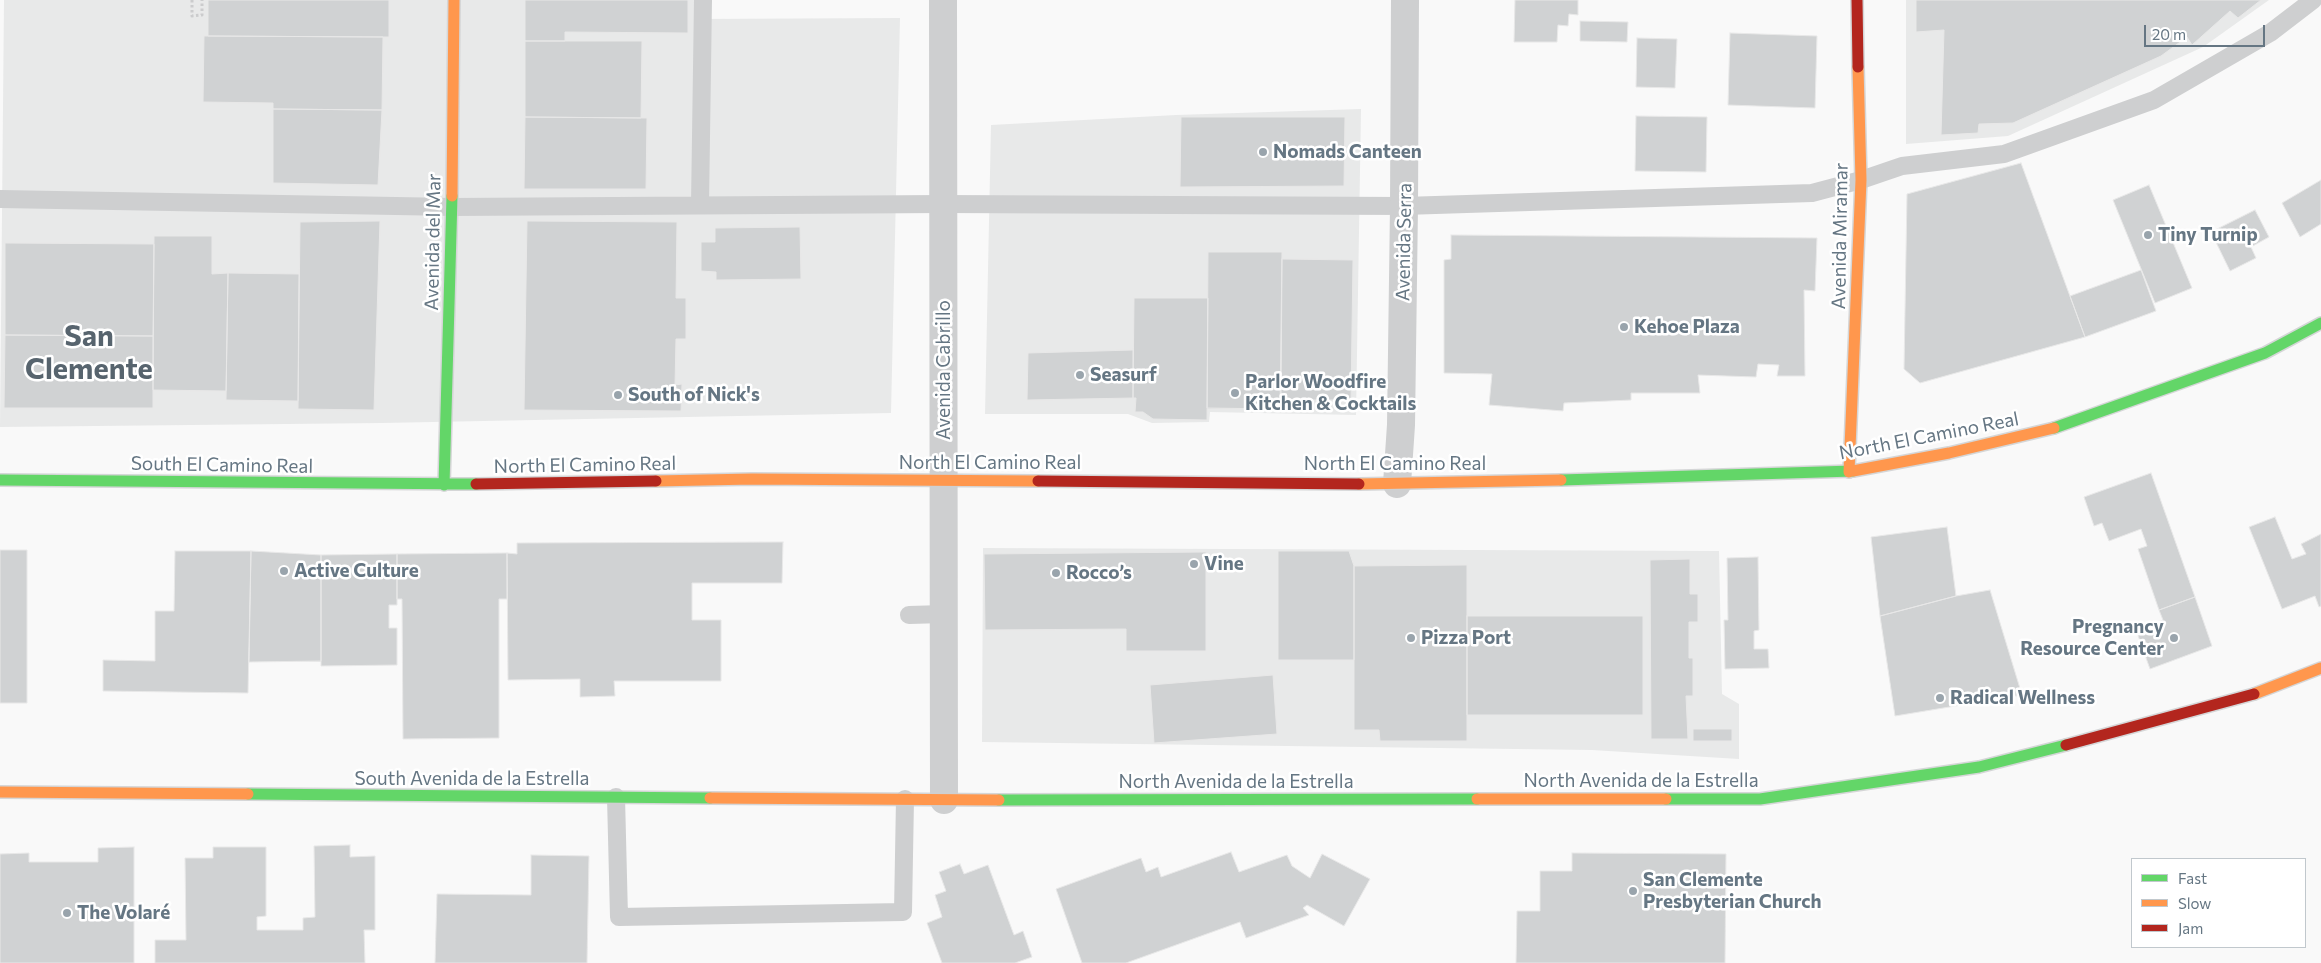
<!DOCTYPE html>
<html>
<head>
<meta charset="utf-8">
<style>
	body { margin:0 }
	#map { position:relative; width:2321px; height:963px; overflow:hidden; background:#f9f9f9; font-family:Commissioner,sans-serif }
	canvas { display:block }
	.legend { position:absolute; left:2131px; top:858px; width:175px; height:90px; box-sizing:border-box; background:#fff; border:1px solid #c1c8cd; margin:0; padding:6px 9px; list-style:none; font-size:15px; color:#657683 }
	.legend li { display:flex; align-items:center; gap:10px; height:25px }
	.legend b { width:25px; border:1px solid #c1c8cd }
	.scale { position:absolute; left:2144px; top:25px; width:121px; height:22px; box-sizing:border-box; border:2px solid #657683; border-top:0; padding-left:6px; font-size:15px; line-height:18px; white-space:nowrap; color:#657683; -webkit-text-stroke:4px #fff; paint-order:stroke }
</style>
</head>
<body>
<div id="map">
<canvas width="2321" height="963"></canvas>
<ul class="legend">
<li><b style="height:6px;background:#63d668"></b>Fast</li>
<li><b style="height:6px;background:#ff974d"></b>Slow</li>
<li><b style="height:6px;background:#b3261e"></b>Jam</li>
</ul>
<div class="scale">20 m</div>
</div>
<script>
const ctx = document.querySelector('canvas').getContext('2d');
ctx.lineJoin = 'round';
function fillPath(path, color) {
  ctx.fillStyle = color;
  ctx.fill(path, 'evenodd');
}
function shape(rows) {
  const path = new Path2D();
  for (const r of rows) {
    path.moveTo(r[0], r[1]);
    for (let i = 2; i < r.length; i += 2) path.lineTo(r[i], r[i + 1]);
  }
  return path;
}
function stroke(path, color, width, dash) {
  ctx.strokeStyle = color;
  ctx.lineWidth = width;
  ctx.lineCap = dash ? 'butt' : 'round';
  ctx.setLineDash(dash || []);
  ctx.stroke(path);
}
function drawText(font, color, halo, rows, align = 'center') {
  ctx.font = font + ' Commissioner,sans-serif';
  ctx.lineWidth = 5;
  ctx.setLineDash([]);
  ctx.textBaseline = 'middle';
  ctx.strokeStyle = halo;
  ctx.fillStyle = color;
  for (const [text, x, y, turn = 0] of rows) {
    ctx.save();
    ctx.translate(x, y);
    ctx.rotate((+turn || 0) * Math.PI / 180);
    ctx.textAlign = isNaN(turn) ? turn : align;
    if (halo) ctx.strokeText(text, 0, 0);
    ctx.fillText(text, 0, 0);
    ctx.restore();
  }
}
const built = shape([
	[4,0,696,0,696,19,900,18,891,413,382,423,0,427],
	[1906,0,2269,0,2203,47,2008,136,1906,144],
	[1361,109,1356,415,1210,412,1209,422,1152,423,1128,414,985,414,991,125,1176,115],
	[983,548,1719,551,1722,694,1739,704,1739,759,1592,750,982,742]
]);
const building = shape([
	[208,0,389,0,389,37,208,36,208,0],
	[525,0,688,0,688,33,565,32,565,41,525,41,525,0],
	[1515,0,1578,0,1578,15,1569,14,1568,26,1558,25,1557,42,1514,42,1515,0],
	[1916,0,2261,0,2238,18,2230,11,2192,45,2187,37,2161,56,2013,123,1979,124,1978,133,1941,135,1944,30,1916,32,1916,0],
	[1580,21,1628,22,1627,42,1580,41,1580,21],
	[1730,33,1817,36,1815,108,1728,105,1730,33],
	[204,36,383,37,382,110,273,109,273,103,203,102,204,36],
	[1637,38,1677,39,1675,88,1636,87,1637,38],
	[525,41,642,41,641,118,525,117,525,41],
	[273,109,382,110,378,185,273,183,273,109],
	[1636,116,1707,117,1706,172,1635,171,1636,116],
	[525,117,647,118,646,189,524,189,525,117],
	[1181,117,1345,117,1344,186,1180,187,1181,117],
	[2021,163,2085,337,1920,383,1904,369,1907,194,2021,163],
	[2321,180,2321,224,2300,237,2282,203,2321,180],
	[2149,185,2192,288,2155,303,2113,200,2149,185],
	[2255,210,2269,237,2251,247,2256,258,2230,271,2211,232,2255,210],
	[380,221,374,410,298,409,300,222,380,221],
	[527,221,677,222,676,298,686,298,686,339,676,339,675,385,682,384,681,411,524,410,527,221],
	[800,227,801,279,716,280,716,272,701,271,701,242,715,242,715,228,800,227],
	[1451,235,1817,238,1815,291,1804,290,1805,376,1777,376,1779,365,1758,364,1756,377,1698,375,1700,393,1631,393,1631,400,1564,403,1563,411,1489,405,1492,374,1444,373,1444,260,1451,259,1451,235],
	[154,236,212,236,212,274,228,273,226,391,153,390,154,236],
	[5,243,154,244,153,336,5,335,5,243],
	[1208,252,1282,252,1280,409,1207,408,1208,252],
	[1282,259,1353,260,1351,400,1281,400,1282,259],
	[2141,270,2156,311,2085,337,2070,296,2141,270],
	[228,273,299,274,298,401,226,400,228,273],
	[1134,298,1208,298,1207,420,1153,419,1143,412,1135,412,1136,398,1133,398,1134,298],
	[5,335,153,336,153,408,4,408,5,335],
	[1133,350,1133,398,1027,400,1028,353,1133,350],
	[2151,473,2195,597,2159,610,2138,549,2147,546,2141,529,2109,541,2102,523,2094,526,2084,497,2151,473],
	[2275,517,2292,559,2306,554,2301,544,2321,534,2321,606,2319,607,2315,596,2282,609,2249,527,2275,517],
	[1947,527,1956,596,1880,616,1871,537,1947,527],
	[783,542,782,583,692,583,692,620,721,620,721,681,614,681,615,696,580,697,580,679,508,680,507,553,517,554,517,543,783,542],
	[0,550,27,550,27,703,0,703,0,550],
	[175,551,251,551,248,693,103,691,103,660,155,661,155,611,174,611,175,551],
	[251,551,321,555,321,661,249,662,251,551],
	[1278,551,1349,551,1354,566,1354,660,1278,660,1278,551],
	[1206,552,1206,651,1126,651,1126,629,985,630,984,554,1206,552],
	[507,553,507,599,499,599,499,738,403,739,402,599,397,599,397,554,507,553],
	[397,554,397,605,389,605,389,628,397,628,397,665,321,666,321,555,397,554],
	[1758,557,1759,630,1754,631,1754,649,1768,649,1769,668,1725,669,1724,620,1728,620,1727,558,1758,557],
	[1690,559,1690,594,1698,594,1698,622,1689,622,1689,658,1693,658,1693,696,1686,696,1688,739,1651,739,1650,560,1690,559],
	[1467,565,1467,741,1380,741,1379,730,1354,730,1354,566,1467,565],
	[1990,590,2022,695,1895,716,1880,616,1956,596,1990,590],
	[2195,597,2212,646,2150,669,2136,630,2163,620,2159,610,2195,597],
	[1467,616,1643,616,1643,715,1467,715,1467,616],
	[1273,675,1277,734,1154,743,1150,685,1273,675],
	[1693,729,1732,729,1732,741,1693,741,1693,729],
	[350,845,350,857,375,856,375,930,364,930,365,963,155,963,155,940,186,940,185,858,213,858,213,847,266,847,266,916,257,917,257,930,303,930,303,918,315,917,314,846,350,845],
	[134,847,134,963,0,963,0,854,29,853,29,862,98,862,98,848,134,847],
	[1231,852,1239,872,1287,855,1292,866,1310,878,1322,854,1370,879,1344,926,1307,905,1303,908,1309,915,1246,938,1240,922,1126,963,1082,963,1056,889,1141,858,1146,872,1158,867,1161,877,1231,852],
	[1572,853,1726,854,1725,963,1516,963,1517,911,1540,911,1540,871,1572,871,1572,853],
	[531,855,589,856,587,963,435,963,437,894,531,895,531,855],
	[960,864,964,874,988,865,1014,935,1023,931,1032,957,1015,963,942,963,927,923,942,917,935,895,946,891,939,872,960,864]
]);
const path = shape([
	[192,0,192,16,202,15,202,0]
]);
const lane = shape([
	[0,199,452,207,943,204,1404,206,1812,193,1861,180,1902,166,2004,154,2154,100,2270,33,2313,0],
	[700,205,703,0],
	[909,615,944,614],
	[616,797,619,917,903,912,905,799]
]);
const street = shape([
	[943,0,944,800],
	[1397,484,1401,425,1404,206,1405,0]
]);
const fast = shape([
	[2054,428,2265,353,2321,323],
	[0,480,476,484],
	[1561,480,1853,471],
	[444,485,452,196],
	[248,794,710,798],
	[1666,799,1760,799,1979,767,2066,745],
	[999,800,1477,799]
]);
const slow = shape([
	[452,196,454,0],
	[1853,471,1949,453,2054,428],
	[1849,472,1861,180,1858,67],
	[656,481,752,479,1038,481],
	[1359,484,1561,480],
	[2254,694,2321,668],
	[0,792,248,794],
	[710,798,999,800],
	[1477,799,1666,799]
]);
const jam = shape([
	[1857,0,1858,67],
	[1038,481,1359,484],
	[476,484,656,481],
	[2066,745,2254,694]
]);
const markers = [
	[1263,152,5,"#99a4ac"],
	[2148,235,5,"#99a4ac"],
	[1624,327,5,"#99a4ac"],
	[1080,375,5,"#99a4ac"],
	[1235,393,5,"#99a4ac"],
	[618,395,5,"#99a4ac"],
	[1194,564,5,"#99a4ac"],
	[284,571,5,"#99a4ac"],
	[1056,573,5,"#99a4ac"],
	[1411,638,5,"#99a4ac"],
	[2174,638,5,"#99a4ac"],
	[1940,698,5,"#99a4ac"],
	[1633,891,5,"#99a4ac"],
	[67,913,5,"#99a4ac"]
];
const poiNames = [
	["Nomads Canteen",1273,152],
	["Tiny Turnip",2158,235],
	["Kehoe Plaza",1634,327],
	["Seasurf",1090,375],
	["Parlor Woodfire",1245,382],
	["Kitchen & Cocktails",1245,404],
	["South of Nick's",628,395],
	["Vine",1204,564],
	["Active Culture",294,571],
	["Rocco’s",1066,573],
	["Pregnancy",2164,627,"right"],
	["Resource Center",2164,649,"right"],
	["Pizza Port",1421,638],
	["Radical Wellness",1950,698],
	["San Clemente",1643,880],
	["Presbyterian Church",1643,902],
	["The Volaré",77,913]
];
const streetNames = [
	["Avenida Miramar",1840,236,-89],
	["Avenida del Mar",433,242,-89],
	["Avenida Serra",1404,242,-89],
	["Avenida Cabrillo",944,370,-90],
	["North El Camino Real",1929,436,-11],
	["North El Camino Real",990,463],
	["North El Camino Real",1395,464],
	["South El Camino Real",222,465,1],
	["North El Camino Real",585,465,-1],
	["South Avenida de la Estrella",472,779],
	["North Avenida de la Estrella",1641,781],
	["North Avenida de la Estrella",1236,782]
];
const townNames = [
	["San",89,336],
	["Clemente",89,369]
];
fillPath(built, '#e8e9e9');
fillPath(building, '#d0d2d3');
stroke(building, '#e8e8e8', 1);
stroke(fast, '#d5d6d7', 14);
stroke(slow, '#d5d6d7', 14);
stroke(jam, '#d5d6d7', 14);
stroke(path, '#cbcccd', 3, [2.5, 2.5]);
stroke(lane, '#cecfd0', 18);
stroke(street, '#cecfd0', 28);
stroke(fast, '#63d668', 11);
stroke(slow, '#ff974d', 11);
stroke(jam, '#b3261e', 11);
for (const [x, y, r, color] of markers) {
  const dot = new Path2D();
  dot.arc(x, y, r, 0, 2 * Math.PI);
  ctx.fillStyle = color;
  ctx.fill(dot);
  stroke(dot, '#fff', 2);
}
drawText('bold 19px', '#657683', '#fff', poiNames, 'left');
drawText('19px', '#657683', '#fff', streetNames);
drawText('bold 29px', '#57646e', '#fff', townNames);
</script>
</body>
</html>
